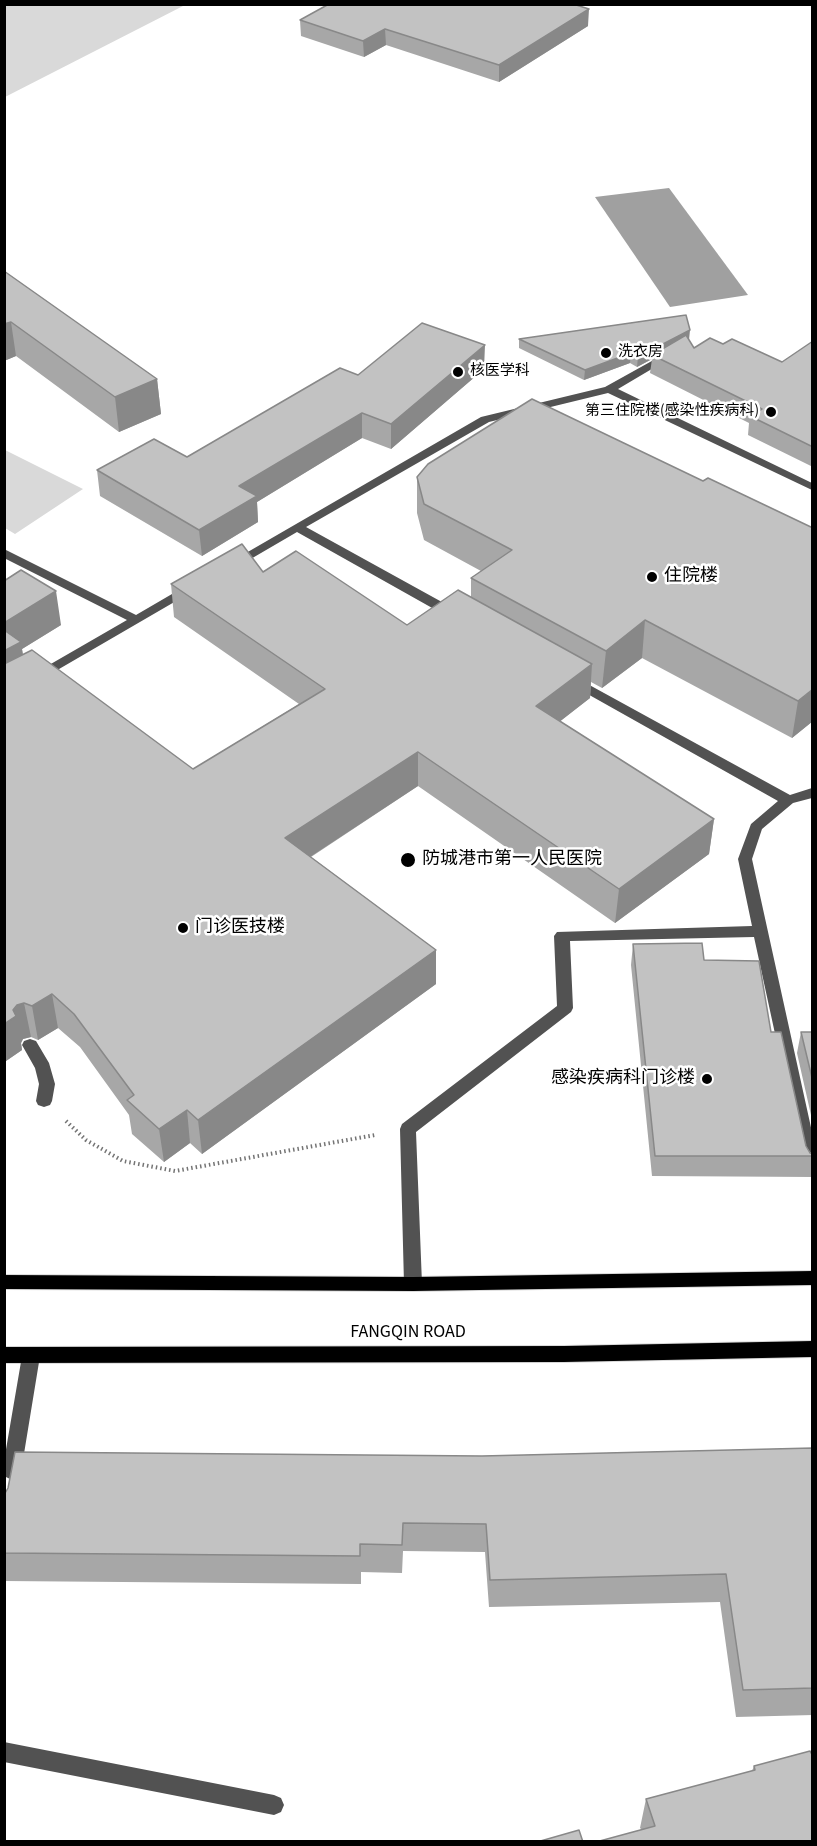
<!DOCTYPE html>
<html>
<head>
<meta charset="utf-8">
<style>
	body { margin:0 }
	#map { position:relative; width:817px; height:1846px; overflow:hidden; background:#fff; font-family:"Source Sans 3",sans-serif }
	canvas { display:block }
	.frame { position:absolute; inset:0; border:6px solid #000; pointer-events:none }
</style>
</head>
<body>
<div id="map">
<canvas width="817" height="1846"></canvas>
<div class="frame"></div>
</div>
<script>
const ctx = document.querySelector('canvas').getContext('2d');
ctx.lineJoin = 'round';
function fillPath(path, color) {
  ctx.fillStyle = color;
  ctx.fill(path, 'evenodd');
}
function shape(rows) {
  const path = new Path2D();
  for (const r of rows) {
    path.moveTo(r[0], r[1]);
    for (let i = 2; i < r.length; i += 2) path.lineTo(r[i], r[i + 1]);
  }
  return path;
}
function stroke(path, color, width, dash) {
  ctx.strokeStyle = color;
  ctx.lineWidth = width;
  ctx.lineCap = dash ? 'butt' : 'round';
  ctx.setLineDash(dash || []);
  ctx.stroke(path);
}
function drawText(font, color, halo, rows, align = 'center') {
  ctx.font = font + ' "Source Sans 3","Noto Sans SC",sans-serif';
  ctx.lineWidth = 5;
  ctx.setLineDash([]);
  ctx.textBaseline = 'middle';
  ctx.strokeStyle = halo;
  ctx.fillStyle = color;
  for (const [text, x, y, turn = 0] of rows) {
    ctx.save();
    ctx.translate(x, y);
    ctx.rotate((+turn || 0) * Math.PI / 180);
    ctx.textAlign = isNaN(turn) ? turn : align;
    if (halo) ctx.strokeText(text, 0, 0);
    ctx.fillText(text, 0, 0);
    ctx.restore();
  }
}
const green = shape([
	[5,4,185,4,185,5,5,97],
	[5,450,83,489,15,534,5,528]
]);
const water = shape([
	[669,188,748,295,670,307,595,197]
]);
const path = shape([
	[66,1121,86,1140,123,1161,175,1171,375,1135]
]);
const minor = shape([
	[668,352,674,355,672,357,618,389,812,483,812,490,608,393,489,422,306,527,460,612,461,615,460,618,450,618,297,532,237,567,229,567,227,564,481,417,605,387,668,352],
	[4,549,136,615,184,587,194,587,195,590,4,701,4,691,127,620,4,558,4,549],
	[573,676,790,795,812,788,812,798,793,803,762,829,752,859,812,1132,812,1173,806,1172,804,1167,754,937,570,941,573,1008,571,1012,416,1132,422,1284,419,1289,413,1291,407,1289,404,1284,400,1129,402,1124,557,1006,554,936,557,932,752,926,738,859,751,824,778,801,568,683,566,680,568,677,573,676],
	[30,1039,36,1041,49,1063,55,1084,52,1101,50,1105,44,1107,38,1105,36,1101,39,1084,35,1068,22,1045,24,1041,30,1039],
	[31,1348,37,1351,40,1356,21,1472,19,1478,12,1480,4,1476,4,1461,22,1356,25,1351,31,1348],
	[4,1742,274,1795,281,1798,284,1805,281,1812,274,1815,4,1762,4,1742]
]);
const major = shape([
	[812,1271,812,1285,413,1291,4,1289,4,1275,413,1277,812,1271],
	[812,1341,812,1357,564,1362,4,1363,4,1347,564,1346,812,1341]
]);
const wall = shape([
	[300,20,588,26,499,82,386,45,364,57,301,36],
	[4,271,157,379,161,414,119,432,16,356,4,361],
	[519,339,689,340,694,348,723,344,782,362,813,341,813,467,748,435,749,423,650,373,652,359,637,367,630,363,584,380,519,348],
	[484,369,391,449,362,438,257,502,258,522,202,556,100,496,97,470,187,457,358,375],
	[417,477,703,481,813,721,792,738,642,658,602,688,591,682,590,698,560,721,714,819,709,854,615,923,418,786,311,857,436,950,436,984,202,1154,190,1143,164,1162,132,1134,129,1115,80,1047,58,1028,38,1040,31,1037,23,1039,21,1043,22,1050,6,1061,4,1060,4,581,61,625,22,649,23,655,193,769,299,704,174,617,171,584,263,572,407,625,471,597,471,578,481,571,424,540,417,513],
	[633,944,704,960,771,1032,806,1146,813,1156,813,1177,652,1176,631,965],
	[801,1032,813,1032,813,1124,797,1053],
	[813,1448,813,1715,736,1717,720,1602,489,1607,485,1552,403,1551,402,1573,361,1572,361,1584,4,1581,4,1495,482,1456],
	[754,1766,813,1842,641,1829,640,1828,646,1799,752,1771]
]);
const shadedWall = shape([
	[589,9,588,26,499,82,499,65],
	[385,29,386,45,364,57,363,41],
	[11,322,16,356,4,361,4,324],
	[690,330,689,340,652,355,652,359,637,367,638,357],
	[485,345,484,369,391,449,391,424],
	[631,353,630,363,584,380,585,370],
	[157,379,161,414,119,432,115,397],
	[362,413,362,438,257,502,258,522,202,556,199,530,239,486],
	[56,591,61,625,22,649,26,676,4,688,4,623],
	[645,620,642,658,602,688,606,651],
	[592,664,590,698,535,741,536,706],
	[813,689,813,721,792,738,798,701],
	[418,752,418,786,287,872,285,838],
	[714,819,709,854,615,923,619,889],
	[436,950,436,984,202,1154,198,1120],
	[52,994,58,1028,38,1040,32,1006],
	[24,1003,31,1037,23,1039,21,1043,22,1050,6,1061,4,1055,4,1024,17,1005],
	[187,1110,190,1143,164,1162,159,1129]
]);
const building = shape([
	[329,4,573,4,589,9,499,65,385,29,363,41,300,20,329,4],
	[4,271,157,379,115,397,11,322,4,324,4,271],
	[686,315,690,330,638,357,631,353,585,370,519,339,686,315],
	[422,323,485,345,391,424,362,413,239,486,257,496,199,530,97,470,154,439,187,457,340,368,358,375,422,323],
	[686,335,694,348,710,338,723,344,732,339,782,362,813,341,813,447,750,416,762,409,652,355,686,335],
	[532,399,703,481,708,478,813,528,813,689,798,701,645,620,606,651,471,578,512,550,424,504,417,477,428,464,532,399],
	[242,544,263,572,296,551,407,625,458,590,592,664,536,706,714,819,619,889,418,752,285,838,436,950,198,1120,187,1110,159,1129,127,1100,134,1095,74,1014,52,994,32,1006,24,1003,17,1005,13,1010,16,1016,4,1024,4,664,32,650,193,769,325,689,171,584,242,544],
	[21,570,56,591,4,623,4,581,21,570],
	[4,630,21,642,4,651,4,630],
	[702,943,704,960,759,961,771,1032,781,1032,806,1146,810,1153,813,1154,813,1156,655,1156,633,944,702,943],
	[801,1032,813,1032,813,1082,801,1032],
	[813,1448,813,1688,743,1690,726,1574,490,1580,486,1524,403,1523,402,1545,360,1544,360,1556,4,1553,4,1495,8,1488,15,1452,482,1456,813,1448],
	[810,1751,813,1756,813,1842,596,1842,655,1826,646,1799,755,1770,754,1766,810,1751],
	[579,1830,583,1842,537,1842,579,1830]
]);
const markers = [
	[606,353,6,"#000"],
	[458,372,6,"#000"],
	[771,412,6,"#000"],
	[652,577,6,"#000"],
	[408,860,8,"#000"],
	[183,928,6,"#000"],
	[707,1079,6,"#000"]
];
const farPoinames = [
	["洗衣房",618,353],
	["核医学科",470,372],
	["第三住院楼(感染性疾病科)",759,412,"right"]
];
const poiNames = [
	["住院楼",664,577],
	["防城港市第一人民医院",422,860],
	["门诊医技楼",195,928],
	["感染疾病科门诊楼",695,1079,"right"]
];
const streetNames = [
	["FANGQIN ROAD",408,1333]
];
fillPath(green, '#d9d9d9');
fillPath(water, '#a0a0a0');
stroke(major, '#dbdbdb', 2);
stroke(path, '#747474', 4, [1.5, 3]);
fillPath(minor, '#525252');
fillPath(major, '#000');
fillPath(wall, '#a7a7a7');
fillPath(shadedWall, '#888');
fillPath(building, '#c2c2c2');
stroke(building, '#888', 1.5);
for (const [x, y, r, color] of markers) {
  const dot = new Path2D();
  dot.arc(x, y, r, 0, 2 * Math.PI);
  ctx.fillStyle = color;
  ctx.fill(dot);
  stroke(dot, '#fff', 2);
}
drawText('15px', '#000', '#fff', farPoinames, 'left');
drawText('18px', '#000', '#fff', poiNames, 'left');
drawText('18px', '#000', '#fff', streetNames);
</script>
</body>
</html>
